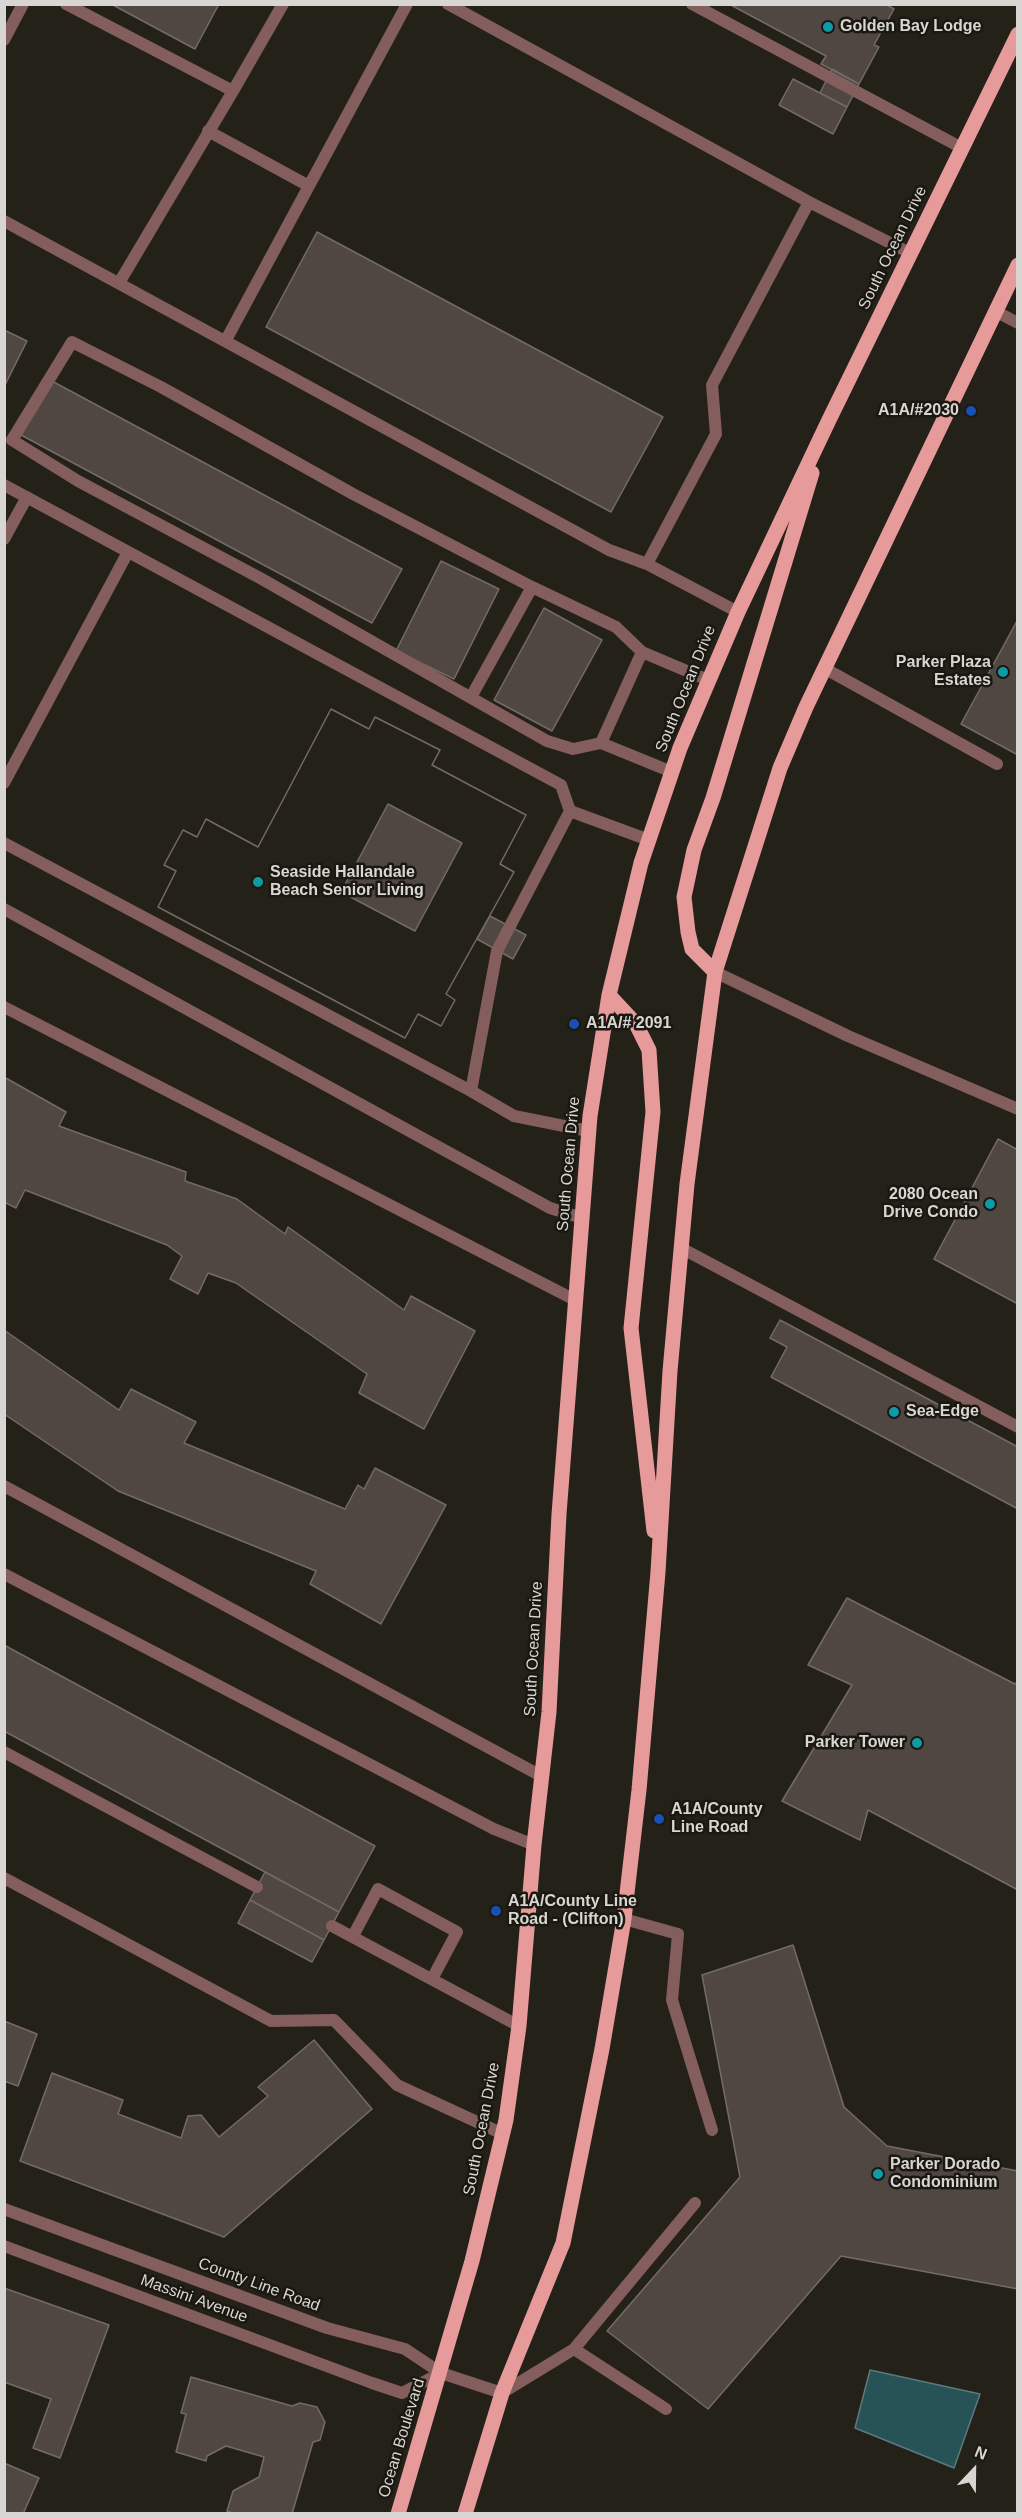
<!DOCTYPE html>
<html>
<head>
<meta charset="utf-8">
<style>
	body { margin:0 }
	#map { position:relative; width:1022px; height:2518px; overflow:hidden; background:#242119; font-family:Helvetica,sans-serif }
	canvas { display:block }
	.frame { position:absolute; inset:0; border:6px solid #d8d6d2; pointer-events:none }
	.north { position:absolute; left:944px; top:2440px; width:60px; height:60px; -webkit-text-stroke:4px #1a1810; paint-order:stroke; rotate:22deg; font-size:16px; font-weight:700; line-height:24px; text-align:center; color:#d8d6d2 }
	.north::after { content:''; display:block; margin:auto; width:21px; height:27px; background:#d8d6d2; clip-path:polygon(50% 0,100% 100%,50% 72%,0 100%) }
</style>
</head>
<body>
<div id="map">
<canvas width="1022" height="2518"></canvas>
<div class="frame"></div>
<div class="north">N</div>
</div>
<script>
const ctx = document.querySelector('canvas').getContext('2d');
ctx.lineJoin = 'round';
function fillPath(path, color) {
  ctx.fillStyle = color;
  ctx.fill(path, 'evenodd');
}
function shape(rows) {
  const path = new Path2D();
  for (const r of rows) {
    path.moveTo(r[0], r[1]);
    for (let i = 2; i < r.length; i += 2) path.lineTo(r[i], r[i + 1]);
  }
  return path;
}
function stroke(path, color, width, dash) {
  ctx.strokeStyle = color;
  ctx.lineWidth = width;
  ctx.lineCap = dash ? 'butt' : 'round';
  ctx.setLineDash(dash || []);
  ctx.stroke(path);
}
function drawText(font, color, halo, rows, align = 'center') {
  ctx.font = font + ' Helvetica,sans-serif';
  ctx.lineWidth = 5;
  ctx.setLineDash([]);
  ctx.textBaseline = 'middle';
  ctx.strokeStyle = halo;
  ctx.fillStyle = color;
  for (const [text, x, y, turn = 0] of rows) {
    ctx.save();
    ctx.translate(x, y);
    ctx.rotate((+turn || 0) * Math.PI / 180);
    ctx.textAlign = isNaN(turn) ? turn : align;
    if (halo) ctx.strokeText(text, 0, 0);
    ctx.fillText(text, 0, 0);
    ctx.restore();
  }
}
const water = shape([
	[870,2370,980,2394,954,2468,855,2428,870,2370]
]);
const building = shape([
	[111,4,219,4,195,49,111,4],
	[729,4,885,4,894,9,874,45,879,47,859,84,821,64,826,56,729,4],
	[832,69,859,84,847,107,820,93,832,69],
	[793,79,847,107,833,134,779,105,793,79],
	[317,232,663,417,611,512,266,327,317,232],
	[4,330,27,341,4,387,4,330],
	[50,380,402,569,372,623,21,435,50,380],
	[441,561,499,589,454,679,396,651,441,561],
	[544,608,602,640,552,731,494,700,544,608],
	[1018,619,1018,755,961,724,1018,619],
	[331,709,369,729,375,717,440,750,432,765,526,815,500,864,514,872,446,994,455,1000,441,1026,418,1014,405,1038,158,907,176,871,164,865,183,830,197,837,206,819,258,847,331,709],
	[388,804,462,843,415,931,341,892,388,804],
	[331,709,369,729,375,717,440,750,432,765,526,815,500,864,514,872,446,994,455,1000,441,1026,418,1014,405,1038,158,907,176,871,164,865,183,830,197,837,206,819,258,847,331,709],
	[490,916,526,935,513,959,477,939,490,916],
	[4,1077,66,1112,59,1126,186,1172,185,1181,237,1199,285,1234,288,1227,404,1310,411,1296,475,1331,424,1429,359,1393,367,1374,236,1283,208,1273,198,1294,170,1279,182,1256,167,1245,25,1190,16,1208,4,1202,4,1077],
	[998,1139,1018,1150,1018,1304,934,1259,998,1139],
	[780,1320,1018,1447,1018,1509,771,1377,787,1347,770,1338,780,1320],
	[4,1330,119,1410,131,1389,196,1422,184,1443,345,1509,358,1485,364,1489,375,1468,446,1505,381,1624,310,1584,316,1571,118,1491,4,1414,4,1330],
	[847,1598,1015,1684,1018,1681,1018,1890,868,1810,860,1840,782,1801,852,1685,808,1665,847,1598],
	[4,1645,375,1846,339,1912,4,1731,4,1645],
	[265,1872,339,1912,324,1940,250,1900,265,1872],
	[250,1900,324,1940,312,1962,238,1923,250,1900],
	[793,1945,844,2107,887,2146,1018,2171,1018,2289,841,2256,708,2409,607,2331,740,2177,702,1975,793,1945],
	[4,2021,37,2034,18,2086,4,2081,4,2021],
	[314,2040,372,2109,224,2237,20,2161,52,2073,123,2100,118,2114,181,2138,188,2116,201,2115,219,2137,268,2096,258,2087,314,2040],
	[4,2288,109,2325,60,2458,33,2448,51,2399,4,2382,4,2288],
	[191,2377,292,2406,300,2403,317,2407,325,2422,320,2440,313,2442,292,2514,235,2514,227,2511,233,2491,259,2477,264,2457,226,2446,207,2456,206,2461,176,2452,186,2414,181,2413,191,2377],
	[4,2463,39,2478,23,2514,4,2514,4,2463]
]);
const lane = shape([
	[66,4,233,91,283,4],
	[448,4,809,202],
	[692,4,962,148],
	[4,40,23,4],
	[208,131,309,186],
	[4,221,609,550,647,564],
	[119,283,233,91],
	[995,311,1018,323],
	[226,340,407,4],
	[4,485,561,785,570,811,497,951,471,1091,514,1116,589,1131],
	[4,539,27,497],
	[738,612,647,564,716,434,712,385,809,202,910,253],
	[824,668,997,764],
	[4,783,128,552],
	[570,811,649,840],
	[4,843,471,1091],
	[4,909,550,1208,582,1218],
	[715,972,848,1036,1018,1109],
	[4,1007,577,1301],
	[681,1248,1018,1427],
	[4,1486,543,1777],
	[4,1574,494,1829,534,1845],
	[4,1752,257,1887],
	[4,1878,271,2021,334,2020,397,2085,503,2134],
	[624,1919,678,1934,672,2000,712,2130],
	[332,1926,519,2026],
	[353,1936,378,1889,457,1932,432,1979],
	[574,2349,666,2409],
	[372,2383,402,2393,441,2373],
	[502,2393,574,2349,695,2203]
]);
const street = shape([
	[471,697,532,587],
	[601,743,642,652],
	[672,772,601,743,573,749,547,741,260,578,78,481,12,440,72,342,161,387,353,494,532,587,616,627,642,652,708,680],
	[4,2209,327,2328,405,2349,441,2373,502,2393],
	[4,2246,372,2383]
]);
const primary = shape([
	[715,972,692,949,688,932,684,897,694,850,713,798,812,473],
	[609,995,636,1024,649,1050,653,1112,631,1328,654,1531],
	[398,2514,472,2261,506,2120,519,2026,534,1845,549,1712,559,1514,590,1116,609,995,641,863,680,748,738,612,828,422,1018,34],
	[465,2514,502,2393,563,2243,602,2049,624,1919,639,1790,658,1572,670,1371,687,1184,715,972,780,768,806,707,1018,265]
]);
const markers = [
	[828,27,6,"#0f9aa8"],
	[971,411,6,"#1a4fb4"],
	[1003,672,6,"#0f9aa8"],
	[258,882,6,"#0f9aa8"],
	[574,1024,6,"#1a4fb4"],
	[990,1204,6,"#0f9aa8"],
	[894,1412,6,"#0f9aa8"],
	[917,1743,6,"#0f9aa8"],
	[659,1819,6,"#1a4fb4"],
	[496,1911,6,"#1a4fb4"],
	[878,2174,6,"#0f9aa8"]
];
const poiNames = [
	["Golden Bay Lodge",840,27],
	["A1A/#2030",959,411,"right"],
	["Parker Plaza",991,663,"right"],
	["Estates",991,681,"right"],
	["Seaside Hallandale",270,873],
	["Beach Senior Living",270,891],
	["A1A/# 2091",586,1024],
	["2080 Ocean",978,1195,"right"],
	["Drive Condo",978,1213,"right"],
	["Sea-Edge",906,1412],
	["Parker Tower",905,1743,"right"],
	["A1A/County",671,1810],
	["Line Road",671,1828],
	["A1A/County Line",508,1902],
	["Road - (Clifton)",508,1920],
	["Parker Dorado",890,2165],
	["Condominium",890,2183]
];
const streetNames = [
	["South Ocean Drive",893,248,-64],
	["South Ocean Drive",686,689,-68],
	["South Ocean Drive",569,1164,-85],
	["South Ocean Drive",534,1649,-87],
	["South Ocean Drive",482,2129,-79],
	["County Line Road",259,2285,20],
	["Massini Avenue",194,2299,20],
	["Ocean Boulevard",402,2438,-73]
];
fillPath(water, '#275357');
stroke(water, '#5c7a7c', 1.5);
fillPath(building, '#504743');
stroke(building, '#746b66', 1.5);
stroke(lane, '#835e5d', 12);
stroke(street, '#835e5d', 12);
stroke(primary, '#e79a9a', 15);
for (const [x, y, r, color] of markers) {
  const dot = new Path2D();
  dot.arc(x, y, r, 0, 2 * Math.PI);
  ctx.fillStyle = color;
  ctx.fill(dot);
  stroke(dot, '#1a1810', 2);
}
drawText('bold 16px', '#d8d6d2', '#1a1810', poiNames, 'left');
drawText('16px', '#d8d6d2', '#1a1810', streetNames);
</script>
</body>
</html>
